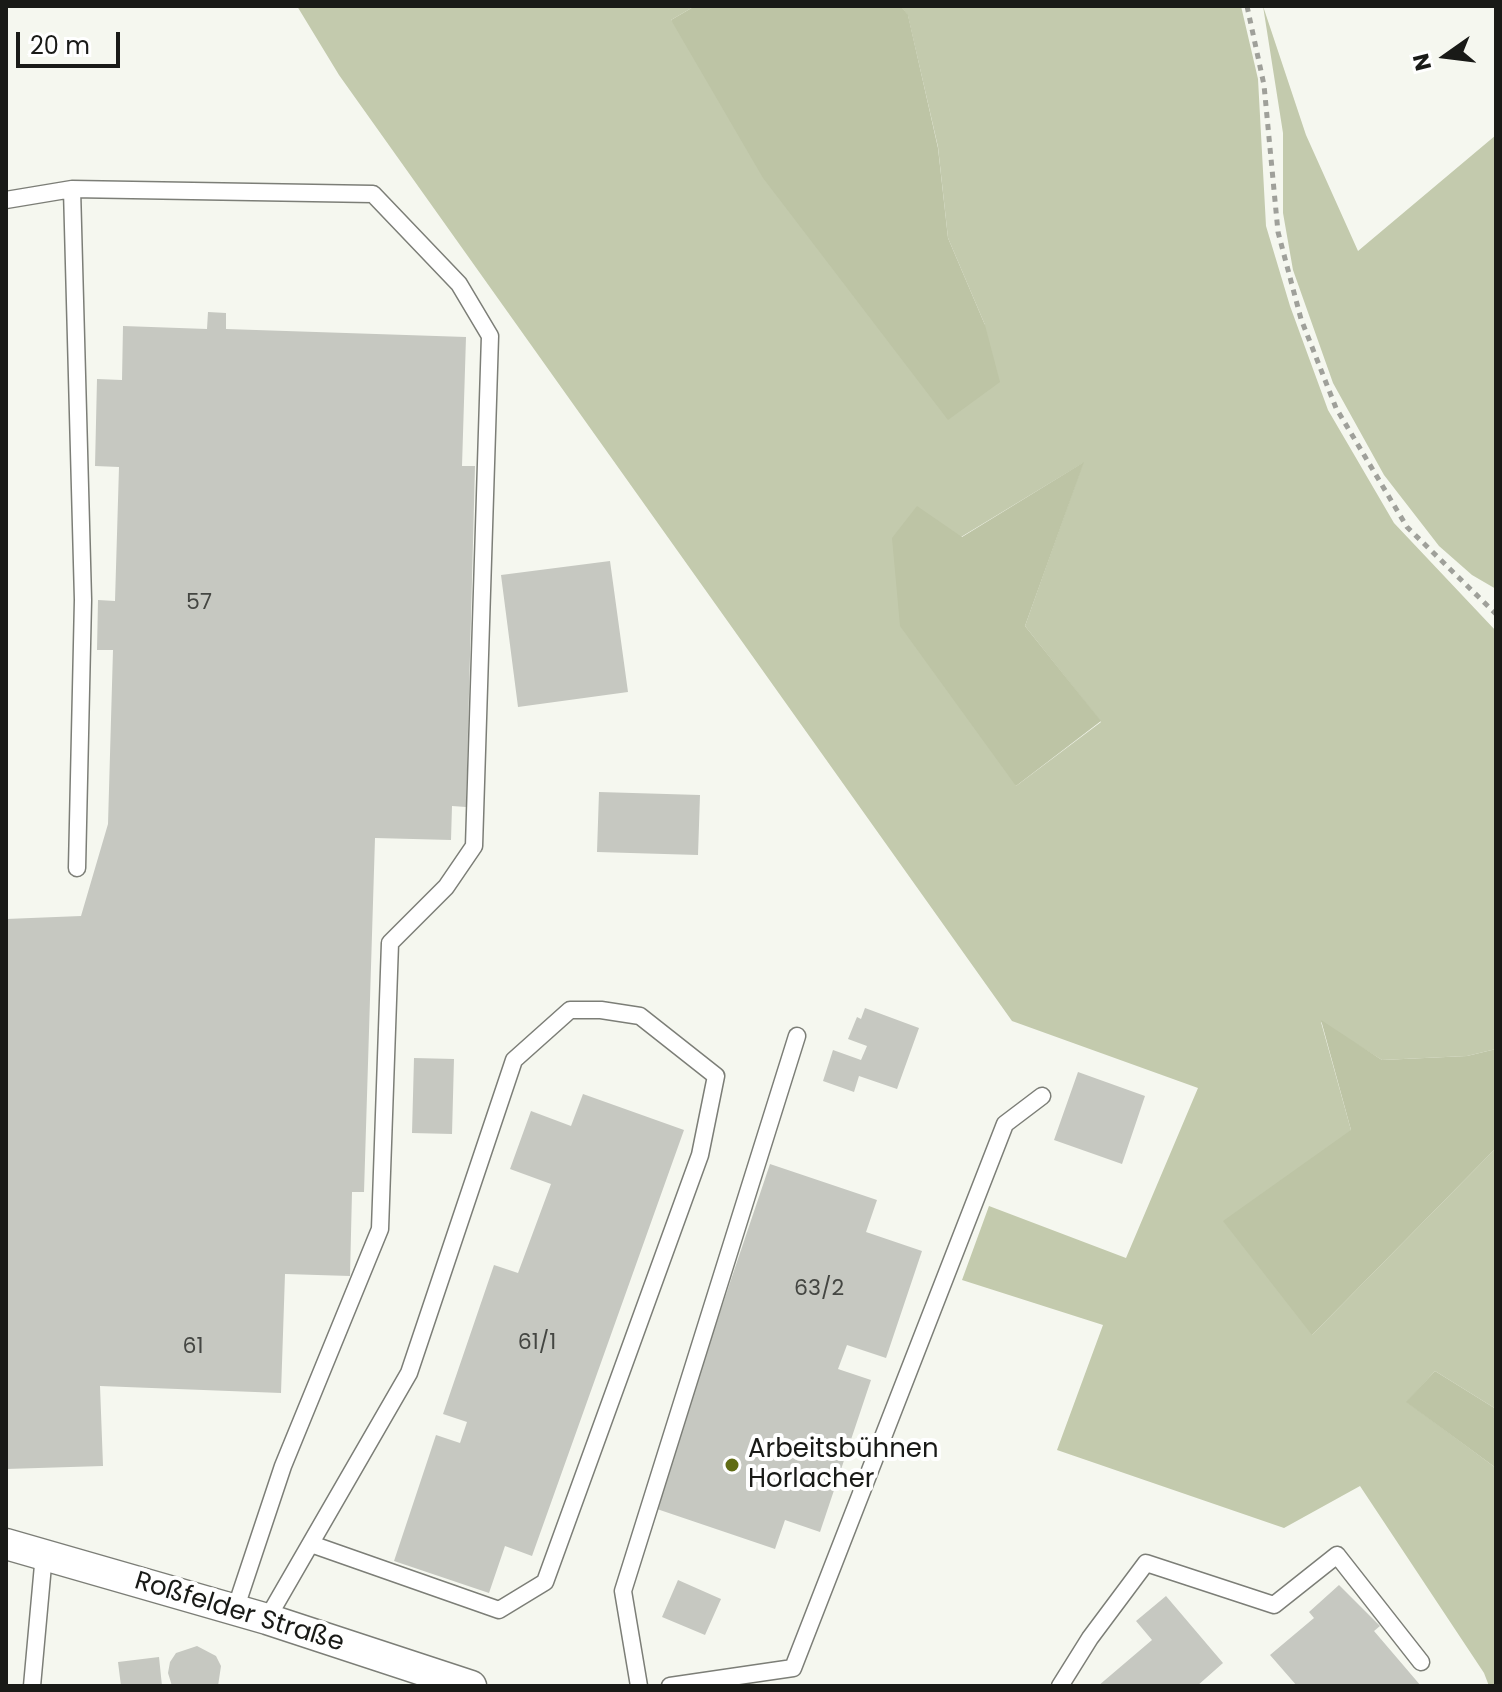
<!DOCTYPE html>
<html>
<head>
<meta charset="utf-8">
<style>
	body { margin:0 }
	#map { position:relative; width:1502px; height:1692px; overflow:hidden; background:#f5f7ef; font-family:Poppins,sans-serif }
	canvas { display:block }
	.frame { position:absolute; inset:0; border:8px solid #191a17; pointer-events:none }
	.north { position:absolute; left:1406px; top:16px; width:80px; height:80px; -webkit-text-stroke:6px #fff; paint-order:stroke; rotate:256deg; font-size:22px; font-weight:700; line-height:32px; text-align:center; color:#191a17 }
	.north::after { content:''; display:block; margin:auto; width:28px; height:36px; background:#191a17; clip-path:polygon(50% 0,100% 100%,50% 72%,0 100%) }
	.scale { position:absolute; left:16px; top:32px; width:104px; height:36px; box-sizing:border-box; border:4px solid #191a17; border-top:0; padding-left:10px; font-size:24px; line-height:28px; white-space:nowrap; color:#191a17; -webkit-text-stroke:6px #fff; paint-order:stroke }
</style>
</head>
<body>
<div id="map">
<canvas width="1502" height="1692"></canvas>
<div class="frame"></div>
<div class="north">N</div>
<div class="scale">20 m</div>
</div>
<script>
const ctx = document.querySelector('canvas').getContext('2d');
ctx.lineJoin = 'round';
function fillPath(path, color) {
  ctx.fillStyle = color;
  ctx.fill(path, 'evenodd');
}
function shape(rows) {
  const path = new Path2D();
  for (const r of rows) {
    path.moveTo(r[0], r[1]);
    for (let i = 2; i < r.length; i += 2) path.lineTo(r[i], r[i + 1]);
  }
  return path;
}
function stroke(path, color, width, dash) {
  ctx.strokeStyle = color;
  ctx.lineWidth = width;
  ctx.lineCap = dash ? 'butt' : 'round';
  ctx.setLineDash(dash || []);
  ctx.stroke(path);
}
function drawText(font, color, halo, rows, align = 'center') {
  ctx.font = font + ' Poppins,sans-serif';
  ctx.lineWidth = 8;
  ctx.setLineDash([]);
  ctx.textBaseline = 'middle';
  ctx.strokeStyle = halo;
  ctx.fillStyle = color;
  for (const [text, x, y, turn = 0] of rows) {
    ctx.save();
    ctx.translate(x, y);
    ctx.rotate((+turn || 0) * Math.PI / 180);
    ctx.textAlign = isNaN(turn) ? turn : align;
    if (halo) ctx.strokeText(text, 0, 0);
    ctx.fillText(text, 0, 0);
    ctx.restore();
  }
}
const green = shape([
	[297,6,695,6,671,20,985,325,948,238,938,147,908,16,901,6,1241,6,1258,79,1266,226,1290,306,1328,410,1394,523,1496,631,1496,1049,1467,1056,1382,1060,1321,1022,1351,1130,1312,1335,1496,1148,1496,1409,1435,1371,1407,1402,1496,1468,1496,1686,1489,1686,1484,1673,1360,1486,1284,1528,1057,1450,1103,1325,962,1280,989,1206,1126,1258,1198,1088,1012,1021,339,75],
	[1083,463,1025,626,1101,722,1016,786,961,537],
	[1263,6,1306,135,1358,251,1496,135,1496,589,1472,575,1439,546,1384,475,1333,383,1293,270,1283,213,1283,133]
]);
const forest = shape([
	[695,6,901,6,908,15,938,148,948,238,985,325,1000,382,948,420,763,178,671,20],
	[1084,462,1025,626,1101,721,1016,786,900,626,892,538,917,506,962,537],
	[1321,1020,1382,1060,1467,1056,1496,1049,1496,1148,1312,1335,1223,1221,1351,1130],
	[1435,1371,1496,1409,1496,1468,1406,1402]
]);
const building = shape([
	[208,312,226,313,226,329,466,337,462,466,475,466,466,807,452,806,451,840,375,838,364,1192,352,1192,350,1276,285,1274,281,1393,100,1386,103,1466,6,1469,6,919,81,916,108,824,113,650,97,650,98,600,115,601,119,467,95,466,97,379,122,380,123,326,207,329],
	[610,561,628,692,518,707,501,575],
	[599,792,700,795,698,855,597,852],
	[865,1008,919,1028,897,1089,859,1076,854,1092,823,1081,833,1050,861,1060,867,1046,848,1039,857,1017,861,1019],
	[414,1058,454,1059,452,1134,412,1133],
	[1078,1072,1145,1096,1122,1164,1054,1140],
	[583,1094,684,1130,532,1556,505,1546,489,1593,394,1561,436,1435,460,1443,467,1422,443,1414,494,1265,518,1273,551,1184,510,1169,531,1111,571,1126],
	[770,1164,877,1200,866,1232,922,1251,886,1358,847,1345,838,1369,871,1380,820,1532,785,1520,775,1549,654,1508],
	[678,1580,721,1599,705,1635,662,1617],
	[1339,1585,1380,1626,1374,1631,1421,1686,1297,1686,1270,1655,1314,1618,1309,1612],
	[1166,1596,1223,1663,1197,1686,1098,1686,1152,1640,1136,1621],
	[197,1646,216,1656,221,1666,218,1686,172,1686,168,1673,170,1662,176,1653],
	[159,1657,162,1686,121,1686,118,1662]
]);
const path = shape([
	[1247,6,1264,85,1278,232,1301,319,1336,408,1407,527,1496,614]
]);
const lane = shape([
	[72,189,373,194,459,284,490,336,474,846,446,887,390,943,380,1229,283,1466,235,1610],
	[6,200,72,189,83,600,77,868],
	[267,1619,409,1373,514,1060,570,1010,601,1010,640,1016,716,1076,700,1155,545,1582,499,1610,311,1544],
	[32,1686,44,1554],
	[639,1686,623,1591,797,1036],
	[670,1686,793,1668,1005,1124,1042,1096],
	[1060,1686,1090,1638,1146,1563,1274,1605,1337,1555,1421,1662]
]);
const street = shape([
	[6,1544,267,1619,471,1686]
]);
const markers = [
	[732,1465,8,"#606c14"]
];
const numberNames = [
	["57",199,603],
	["63/2",819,1289],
	["61/1",537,1343],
	["61",193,1347]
];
const poiNames = [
	["Arbeitsbühnen",748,1450],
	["Horlacher",748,1480]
];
const streetNames = [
	["Roßfelder Straße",239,1613,17]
];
fillPath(green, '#c3caad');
fillPath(forest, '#bdc4a5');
fillPath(building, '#c6c8c1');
stroke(lane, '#7c7e77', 19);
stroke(street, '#7c7e77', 33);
stroke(path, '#9fa09a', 5, [6, 6]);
stroke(lane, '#fff', 16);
stroke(street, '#fff', 30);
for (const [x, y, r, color] of markers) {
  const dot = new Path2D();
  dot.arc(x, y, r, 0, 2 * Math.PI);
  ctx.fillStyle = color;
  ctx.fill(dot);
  stroke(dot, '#fff', 3);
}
drawText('22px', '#444642', null, numberNames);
drawText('26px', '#191a17', '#fff', poiNames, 'left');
drawText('26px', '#191a17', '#fff', streetNames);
</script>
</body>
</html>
